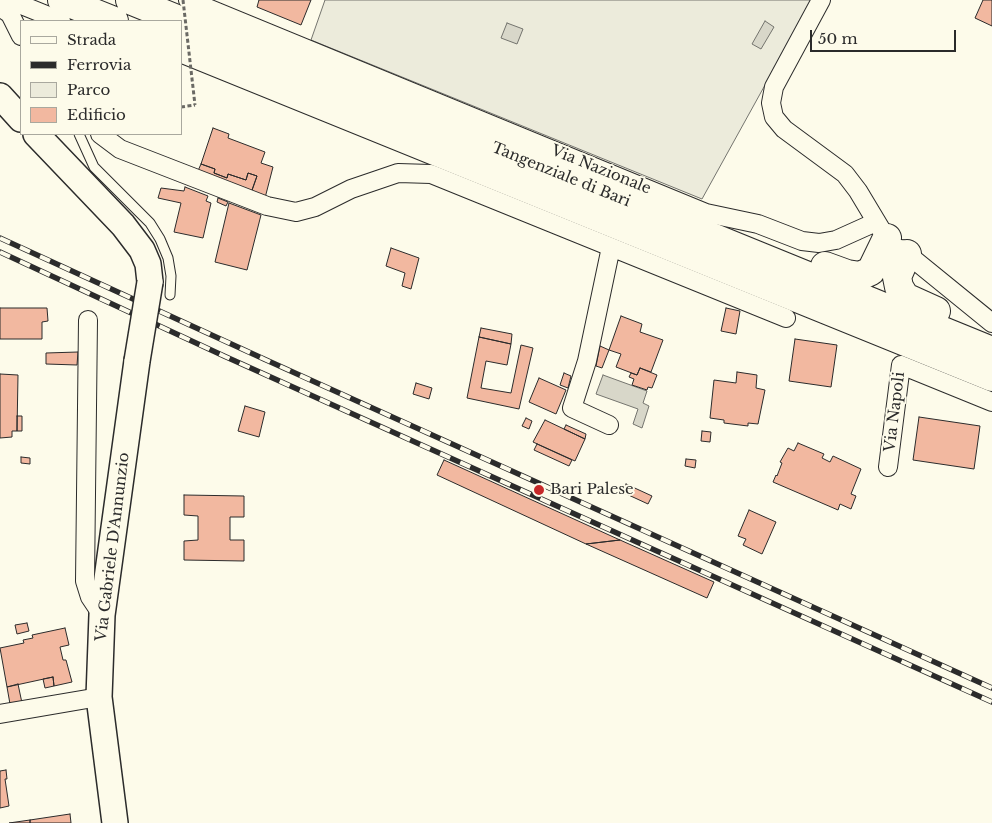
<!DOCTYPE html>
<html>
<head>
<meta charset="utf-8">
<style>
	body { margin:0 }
	#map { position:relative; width:992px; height:823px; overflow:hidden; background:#fdfbea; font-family:"Libre Baskerville",serif }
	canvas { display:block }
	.legend { position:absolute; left:20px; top:20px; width:162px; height:115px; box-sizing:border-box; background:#fdfbea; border:1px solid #a9a89e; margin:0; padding:6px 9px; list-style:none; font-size:15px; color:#2b2b2b }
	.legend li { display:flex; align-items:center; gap:10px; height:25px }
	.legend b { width:25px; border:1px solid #a9a89e }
	.scale { position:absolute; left:810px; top:30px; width:146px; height:22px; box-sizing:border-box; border:2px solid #2b2b2b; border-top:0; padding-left:6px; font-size:15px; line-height:18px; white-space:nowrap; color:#2b2b2b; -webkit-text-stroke:4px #fdfbea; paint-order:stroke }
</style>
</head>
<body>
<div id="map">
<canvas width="992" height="823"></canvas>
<ul class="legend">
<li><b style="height:6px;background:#fdfbea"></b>Strada</li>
<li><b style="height:6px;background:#2b2b2b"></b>Ferrovia</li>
<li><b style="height:14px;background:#ecebdb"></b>Parco</li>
<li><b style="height:14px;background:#f2b8a0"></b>Edificio</li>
</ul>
<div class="scale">50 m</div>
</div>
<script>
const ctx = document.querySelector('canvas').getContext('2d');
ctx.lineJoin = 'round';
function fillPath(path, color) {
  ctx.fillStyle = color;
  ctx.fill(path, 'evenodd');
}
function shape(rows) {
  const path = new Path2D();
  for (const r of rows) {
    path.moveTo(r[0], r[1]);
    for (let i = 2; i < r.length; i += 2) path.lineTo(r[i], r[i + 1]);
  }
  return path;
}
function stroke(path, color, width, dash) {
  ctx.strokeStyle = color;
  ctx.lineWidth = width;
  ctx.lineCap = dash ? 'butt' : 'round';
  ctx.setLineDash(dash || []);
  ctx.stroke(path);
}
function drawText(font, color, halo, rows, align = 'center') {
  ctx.font = font + ' "Libre Baskerville",serif';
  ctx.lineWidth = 4;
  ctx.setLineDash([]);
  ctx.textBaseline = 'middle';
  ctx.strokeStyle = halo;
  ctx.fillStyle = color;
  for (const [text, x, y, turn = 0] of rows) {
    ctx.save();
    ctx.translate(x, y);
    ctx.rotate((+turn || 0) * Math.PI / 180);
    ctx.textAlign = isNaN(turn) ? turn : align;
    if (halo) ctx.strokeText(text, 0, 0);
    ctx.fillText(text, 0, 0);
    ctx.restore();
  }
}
const green = shape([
	[325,0,812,0,702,199,311,40,325,0]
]);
const water = shape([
	[765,21,774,27,761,49,752,44,765,21],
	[507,23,523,29,517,44,501,38,507,23],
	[603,375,647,391,643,403,649,406,642,428,633,424,638,409,596,394,603,375]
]);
const building = shape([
	[259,0,311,0,301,25,257,7,259,0],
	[983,0,992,0,992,26,975,18,983,0],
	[213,128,229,134,228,138,265,152,261,163,273,167,265,198,251,193,257,176,248,173,246,180,228,174,227,178,214,173,215,169,201,164,213,128],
	[201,164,215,169,214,173,227,178,228,174,246,180,248,173,257,176,251,193,197,173,201,164],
	[185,187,208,196,206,201,211,203,203,238,174,232,181,203,158,198,161,188,184,191,185,187],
	[218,198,228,202,226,206,217,202,218,198],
	[229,203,261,215,247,270,215,262,229,203],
	[391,248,419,258,411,289,402,286,405,273,386,266,391,248],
	[0,308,47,308,48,321,42,322,42,339,0,339,0,308],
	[726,308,740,311,736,334,721,331,726,308],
	[621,316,642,324,640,332,663,340,651,372,640,368,637,375,616,367,621,354,609,350,621,316],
	[481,328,512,334,511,344,479,337,481,328],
	[479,337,511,344,507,365,486,361,481,388,511,393,521,345,533,348,519,409,467,398,479,337],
	[795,339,837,345,831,387,789,381,795,339],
	[600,346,609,350,602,368,596,366,600,346],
	[78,352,77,365,46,364,46,353,78,352],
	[640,368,657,375,652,388,648,387,647,390,632,385,634,379,629,377,631,373,637,375,640,368],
	[737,372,757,375,756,388,765,390,758,424,748,423,748,426,724,423,724,420,710,418,714,380,736,383,737,372],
	[564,373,571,376,568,388,560,385,564,373],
	[0,374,18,375,17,431,12,431,12,437,0,438,0,374],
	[539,378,566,390,556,414,529,402,539,378],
	[416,383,432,388,429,399,413,394,416,383],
	[245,406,265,412,259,437,238,431,245,406],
	[17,416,22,416,22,431,17,431,17,416],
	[919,417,980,426,974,469,913,460,919,417],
	[526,418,532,421,529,429,522,426,526,418],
	[545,420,585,439,575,461,533,442,545,420],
	[566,425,586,434,585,439,564,429,566,425],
	[702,431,711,432,710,442,701,441,702,431],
	[798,443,824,454,822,458,830,462,833,456,861,469,851,494,856,496,851,509,840,504,838,510,773,482,776,475,777,476,782,463,780,462,788,448,794,451,798,443],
	[537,444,572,460,569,466,534,450,537,444],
	[21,457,30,458,30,464,21,463,21,457],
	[686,459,696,460,695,468,685,466,686,459],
	[444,460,620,540,586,544,437,475,444,460],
	[626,484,652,496,648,504,622,492,626,484],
	[184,495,244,496,244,517,230,517,230,540,244,540,244,561,184,560,184,541,198,540,198,516,184,515,184,495],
	[749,510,776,522,762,554,743,545,746,539,738,536,749,510],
	[620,540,714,582,707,598,586,544,620,540],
	[27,623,29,631,17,634,15,625,27,623],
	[65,628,69,645,60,647,63,660,66,660,72,682,54,686,53,677,7,687,0,648,24,643,23,640,33,638,32,635,65,628],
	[53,677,54,686,45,688,43,679,53,677],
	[18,684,22,703,10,704,7,687,18,684],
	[6,770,7,779,5,779,9,806,0,808,0,771,6,770],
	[70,814,71,823,30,823,30,820,70,814],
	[30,820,30,823,9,823,30,820]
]);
const path = shape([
	[181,107,195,105]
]);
const lane = shape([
	[79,134,94,167,150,223,160,239,168,258,171,276,170,295]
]);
const street = shape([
	[9,0,61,21],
	[188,0,706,213,758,224,802,241,819,243,836,240,876,222],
	[821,0,774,87,771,103,774,117,784,129,845,174,858,191,882,231],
	[0,7,10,14,21,36],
	[100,134,120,149,267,206,296,212,315,207,351,189,398,173,431,174,786,318],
	[901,249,992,323],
	[88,320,85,581,90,597,102,615],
	[609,425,572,408,587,361,611,247],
	[888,467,901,365,992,402],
	[0,714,99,697]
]);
const secondary = shape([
	[0,96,21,119],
	[36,134,123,225,142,250,148,264,150,282],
	[115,823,99,697,102,615,137,361]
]);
const highway = shape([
	[62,0,114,21],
	[130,0,992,351],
	[181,48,992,377],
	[907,254,897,277,899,287,905,297,936,311],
	[825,266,847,274,860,276,871,271,887,238]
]);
const rail = shape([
	[0,238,264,359,992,688],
	[0,252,224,356,992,702]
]);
const pathBridge = shape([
	[183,0,195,105]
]);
const secondaryBridge = shape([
	[137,361,150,282]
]);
const markers = [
	[539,490,6,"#c62828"]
];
const streetNames = [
	["Via Nazionale",601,170,22],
	["Tangenziale di Bari",561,175,22],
	["Via Napoli",895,412,-83],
	["Via Gabriele D'Annunzio",113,547,-83]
];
const poiNames = [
	["Bari Palese",550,490]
];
fillPath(green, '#ecebdb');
stroke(green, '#74746e', 1);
fillPath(water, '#d8d7c9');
stroke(water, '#74746e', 1);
fillPath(building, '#f2b8a0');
stroke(building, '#2b2b2b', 1);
stroke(lane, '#2b2b2b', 11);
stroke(street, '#2b2b2b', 20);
stroke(secondary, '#2b2b2b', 28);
stroke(highway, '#2b2b2b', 30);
stroke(path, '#6a6964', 3, [4, 2.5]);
stroke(lane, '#fdfbea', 9);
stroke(street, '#fdfbea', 18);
stroke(secondary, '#fdfbea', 25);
stroke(highway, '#fdfbea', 28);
stroke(rail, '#2b2b2b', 5.5);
stroke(rail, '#fdfbea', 4, [11]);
stroke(secondaryBridge, '#2b2b2b', 28, []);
stroke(pathBridge, '#6a6964', 3, [4, 2.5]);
stroke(secondaryBridge, '#fdfbea', 25);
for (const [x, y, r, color] of markers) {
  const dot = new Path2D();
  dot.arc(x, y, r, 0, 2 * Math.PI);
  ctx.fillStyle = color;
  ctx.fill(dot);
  stroke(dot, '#fdfbea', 2);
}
drawText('15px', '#2b2b2b', '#fdfbea', streetNames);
drawText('15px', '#2b2b2b', '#fdfbea', poiNames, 'left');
</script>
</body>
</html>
